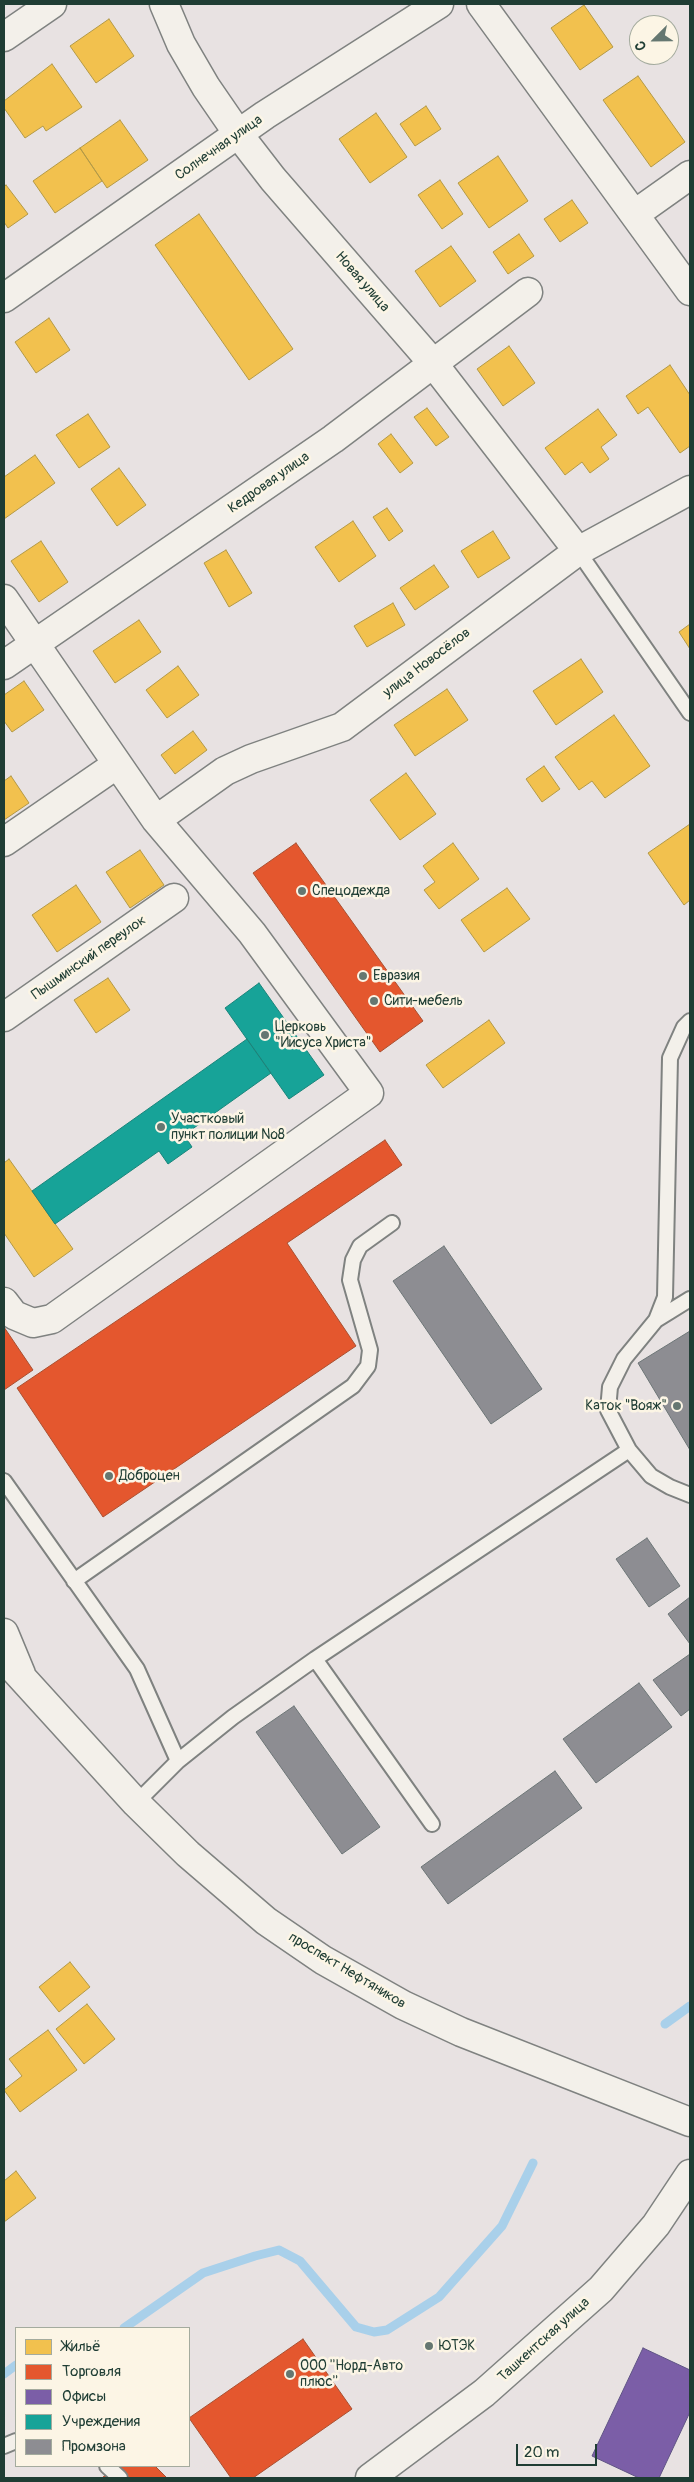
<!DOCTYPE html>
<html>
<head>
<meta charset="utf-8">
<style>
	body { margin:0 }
	#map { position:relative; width:694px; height:2482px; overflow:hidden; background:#e8e2e2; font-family:Pangolin,sans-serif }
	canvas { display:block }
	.frame { position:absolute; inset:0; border:5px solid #1f3d34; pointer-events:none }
	.legend { position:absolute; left:15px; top:2327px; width:175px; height:140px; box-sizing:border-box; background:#fcf5e5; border:1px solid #a4ab9e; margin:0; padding:6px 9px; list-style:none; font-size:15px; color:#1f3d34 }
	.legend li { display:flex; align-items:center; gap:10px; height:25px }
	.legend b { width:25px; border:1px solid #a4ab9e }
	.north { position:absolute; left:629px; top:15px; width:50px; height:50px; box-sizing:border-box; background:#fcf5e5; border:1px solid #a4ab9e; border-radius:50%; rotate:247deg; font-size:14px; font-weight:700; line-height:20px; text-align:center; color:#1f3d34 }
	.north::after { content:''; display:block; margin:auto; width:18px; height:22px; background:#657771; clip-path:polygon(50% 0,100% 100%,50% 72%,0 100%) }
	.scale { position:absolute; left:516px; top:2444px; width:81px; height:22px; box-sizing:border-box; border:2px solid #1f3d34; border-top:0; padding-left:6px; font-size:15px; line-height:18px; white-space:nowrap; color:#1f3d34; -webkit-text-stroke:4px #fcf5e5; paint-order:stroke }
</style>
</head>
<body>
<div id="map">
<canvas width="694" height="2482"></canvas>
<div class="frame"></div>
<ul class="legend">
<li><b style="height:14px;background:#f2c14e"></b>Жильё</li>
<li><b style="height:14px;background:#e4572e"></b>Торговля</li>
<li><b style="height:14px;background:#7b5ea7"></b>Офисы</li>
<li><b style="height:14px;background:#17a398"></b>Учреждения</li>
<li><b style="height:14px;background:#8d8d92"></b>Промзона</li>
</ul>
<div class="north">С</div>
<div class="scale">20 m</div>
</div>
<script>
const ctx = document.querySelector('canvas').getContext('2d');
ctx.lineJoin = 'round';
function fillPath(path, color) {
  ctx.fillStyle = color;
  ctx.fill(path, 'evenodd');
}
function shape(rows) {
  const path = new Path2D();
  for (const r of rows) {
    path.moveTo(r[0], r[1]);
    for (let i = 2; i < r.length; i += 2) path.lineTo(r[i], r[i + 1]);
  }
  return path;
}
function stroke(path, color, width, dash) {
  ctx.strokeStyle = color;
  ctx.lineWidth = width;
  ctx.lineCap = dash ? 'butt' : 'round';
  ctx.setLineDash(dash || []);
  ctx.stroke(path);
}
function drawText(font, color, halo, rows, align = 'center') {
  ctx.font = font + ' Pangolin,sans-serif';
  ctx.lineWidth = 5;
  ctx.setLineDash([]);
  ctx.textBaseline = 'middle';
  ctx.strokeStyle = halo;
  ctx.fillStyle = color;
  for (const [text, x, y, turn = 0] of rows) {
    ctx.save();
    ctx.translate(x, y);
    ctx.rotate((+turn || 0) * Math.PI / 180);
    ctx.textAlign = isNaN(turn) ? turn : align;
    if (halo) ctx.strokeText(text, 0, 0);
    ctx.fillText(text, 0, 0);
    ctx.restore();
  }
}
const homes = shape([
	[584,5,613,47,580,70,551,28,584,5],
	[109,19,134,56,96,83,70,46,109,19],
	[52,64,82,107,46,131,43,126,25,138,4,108,4,101,52,64],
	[638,76,685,142,651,167,603,100,638,76],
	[426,106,441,129,415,146,400,124,426,106],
	[376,113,407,157,370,183,339,139,376,113],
	[120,120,148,160,107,188,80,148,120,120],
	[80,148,102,181,55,213,33,181,80,148],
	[498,156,528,201,489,228,458,183,498,156],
	[440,180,463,214,442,229,418,195,440,180],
	[6,185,28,214,8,228,4,222,4,187,6,185],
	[572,200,588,223,560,242,544,219,572,200],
	[199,214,293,349,249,380,155,245,199,214],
	[519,234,534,256,508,274,493,252,519,234],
	[451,246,476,281,440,307,415,271,451,246],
	[49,318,70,350,36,373,15,342,49,318],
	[509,346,535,383,503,406,477,369,509,346],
	[670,365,690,395,690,446,680,453,648,407,638,414,626,396,670,365],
	[427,408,449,437,436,446,414,417,427,408],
	[598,409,617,435,601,447,609,459,590,473,582,462,565,475,545,448,598,409],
	[88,414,110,447,79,468,56,435,88,414],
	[391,434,413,463,400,473,378,444,391,434],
	[35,455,55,483,4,519,4,477,35,455],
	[119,468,146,505,117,526,91,489,119,468],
	[387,508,403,531,389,541,373,517,387,508],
	[353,521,376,556,339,582,315,547,353,521],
	[493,531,510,558,478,578,461,551,493,531],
	[41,541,68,582,39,602,11,561,41,541],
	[226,550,252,593,229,607,204,563,226,550],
	[434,565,449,587,415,610,400,588,434,565],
	[393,603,405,625,367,647,354,626,393,603],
	[139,620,161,652,115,683,93,651,139,620],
	[690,624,690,649,679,632,690,624],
	[581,659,603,692,556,725,533,691,581,659],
	[178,666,199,695,167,718,146,690,178,666],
	[24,681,44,710,12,732,4,721,4,695,24,681],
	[447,689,468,720,415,756,394,725,447,689],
	[614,715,650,766,605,798,592,781,579,790,555,757,614,715],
	[193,731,207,750,175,774,161,755,193,731],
	[544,766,560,789,542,802,526,779,544,766],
	[406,773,436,814,400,840,370,800,406,773],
	[11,776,29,803,4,820,4,781,11,776],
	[690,824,690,900,684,905,648,853,690,824],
	[453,843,479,879,439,909,424,890,435,882,423,866,453,843],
	[140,850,164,885,130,908,106,872,140,850],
	[76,885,101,922,57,952,32,915,76,885],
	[507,888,530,919,484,952,461,920,507,888],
	[108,978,130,1010,96,1033,74,1000,108,978],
	[489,1020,505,1043,443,1088,426,1065,489,1020],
	[9,1159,73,1249,34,1277,4,1233,4,1163,9,1159],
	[70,1962,90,1987,59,2012,39,1987,70,1962],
	[87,2004,115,2039,84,2064,56,2029,87,2004],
	[48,2030,77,2070,20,2112,4,2090,22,2076,9,2059,48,2030],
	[16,2171,36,2198,4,2222,4,2181,16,2171]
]);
const shops = shape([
	[296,843,423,1021,380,1052,253,873,296,843],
	[385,1140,402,1165,287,1243,356,1346,103,1517,17,1388,385,1140],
	[4,1327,33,1370,4,1390,4,1327],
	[303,2339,352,2409,253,2478,231,2478,189,2418,303,2339],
	[116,2466,155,2466,167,2478,102,2478,116,2466]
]);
const offices = shape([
	[643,2348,690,2370,690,2412,659,2478,639,2478,592,2456,643,2348]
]);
const public = shape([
	[259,983,324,1075,289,1099,225,1008,259,983],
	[247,1039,271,1073,184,1135,192,1147,168,1164,159,1151,55,1224,32,1191,247,1039]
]);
const industry = shape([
	[444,1246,542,1389,491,1424,393,1281,444,1246],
	[690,1331,690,1450,638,1363,690,1331],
	[647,1538,680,1586,649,1607,616,1559,647,1538],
	[690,1597,690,1644,668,1614,690,1597],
	[690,1654,690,1709,681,1716,653,1680,690,1654],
	[639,1683,672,1727,596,1783,563,1739,639,1683],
	[294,1706,380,1827,342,1854,256,1732,294,1706],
	[555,1771,582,1808,448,1904,421,1867,555,1771]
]);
const stream = shape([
	[665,2024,690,2006],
	[124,2328,203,2273,255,2256,279,2250,300,2261,356,2327,374,2332,387,2330,439,2297,502,2226,533,2163],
	[4,2374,16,2365]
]);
const lane = shape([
	[578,551,690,713],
	[656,1320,690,1299],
	[629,1450,651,1476,670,1487,690,1495],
	[4,1481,137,1669,178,1761],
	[74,1581,353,1386,368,1366,370,1350,350,1280,353,1260,360,1246,392,1223],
	[315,1659,432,1824],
	[136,1803,178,1761,233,1717,315,1659,629,1450,608,1410,610,1387,624,1359,656,1320,665,1297,670,1058,684,1027,690,1021],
	[4,2446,16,2441],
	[107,2466,120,2478]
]);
const street = shape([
	[164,4,181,44,206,87,239,135,273,179,432,362,578,551],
	[481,4,690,291],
	[4,37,52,4],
	[635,214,690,175],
	[4,599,156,820,252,933,369,1093,52,1319,33,1323,14,1315,4,1302],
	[4,665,333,439,528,292],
	[156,820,225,771,251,759,342,727,578,551,690,490],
	[4,842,116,765],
	[4,1017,174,898]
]);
const secondary = shape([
	[4,298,265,115,439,4],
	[4,1633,21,1674],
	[4,1658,136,1803,188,1854,266,1921,323,1960,403,2005,461,2032,690,2122],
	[370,2478,484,2393,601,2289,656,2225,690,2174]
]);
const markers = [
	[302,891,5,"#657771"],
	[363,976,5,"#657771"],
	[374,1001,5,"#657771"],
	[265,1035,5,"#657771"],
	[161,1127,5,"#657771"],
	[677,1406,5,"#657771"],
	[109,1476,5,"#657771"],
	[429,2346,5,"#657771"],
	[290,2374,5,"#657771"]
];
const streetNames = [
	["Солнечная улица",219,148,-35],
	["Новая улица",362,282,49],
	["Кедровая улица",269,483,-35],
	["улица Новосёлов",427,663,-37],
	["Пышминский переулок",89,958,-35],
	["проспект Нефтяников",347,1971,31],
	["Ташкентская улица",544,2340,-42]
];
const poiNames = [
	["Спецодежда",312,891],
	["Евразия",373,976],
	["Сити-мебель",384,1001],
	["Церковь",275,1027],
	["\"Иисуса Христа\"",275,1043],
	["Участковый",171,1119],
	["пункт полиции №8",171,1135],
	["Каток \"Вояж\"",667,1406,"right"],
	["Доброцен",119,1476],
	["ЮТЭК",439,2346],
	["ООО ''Норд-Авто",300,2366],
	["плюс''",300,2382]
];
fillPath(homes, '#f2c14e');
stroke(homes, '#b39946', 1);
fillPath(shops, '#e4572e');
stroke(shops, '#a94f30', 1);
fillPath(offices, '#7b5ea7');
stroke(offices, '#5f5484', 1);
fillPath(public, '#17a398');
stroke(public, '#19847a', 1);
fillPath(industry, '#8d8d92');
stroke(industry, '#6c7576', 1);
stroke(stream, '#a9d0ea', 9);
stroke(lane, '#7f8280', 18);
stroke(street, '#7f8280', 31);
stroke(secondary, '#7f8280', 31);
stroke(lane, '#f3f0ea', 14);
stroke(street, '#f3f0ea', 28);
stroke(secondary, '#f3f0ea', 28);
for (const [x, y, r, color] of markers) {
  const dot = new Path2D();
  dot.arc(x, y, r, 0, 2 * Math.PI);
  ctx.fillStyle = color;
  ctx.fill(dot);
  stroke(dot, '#fcf5e5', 2);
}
drawText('14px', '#1f3d34', '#fcf5e5', streetNames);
drawText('14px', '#1f3d34', '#fcf5e5', poiNames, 'left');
</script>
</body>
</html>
